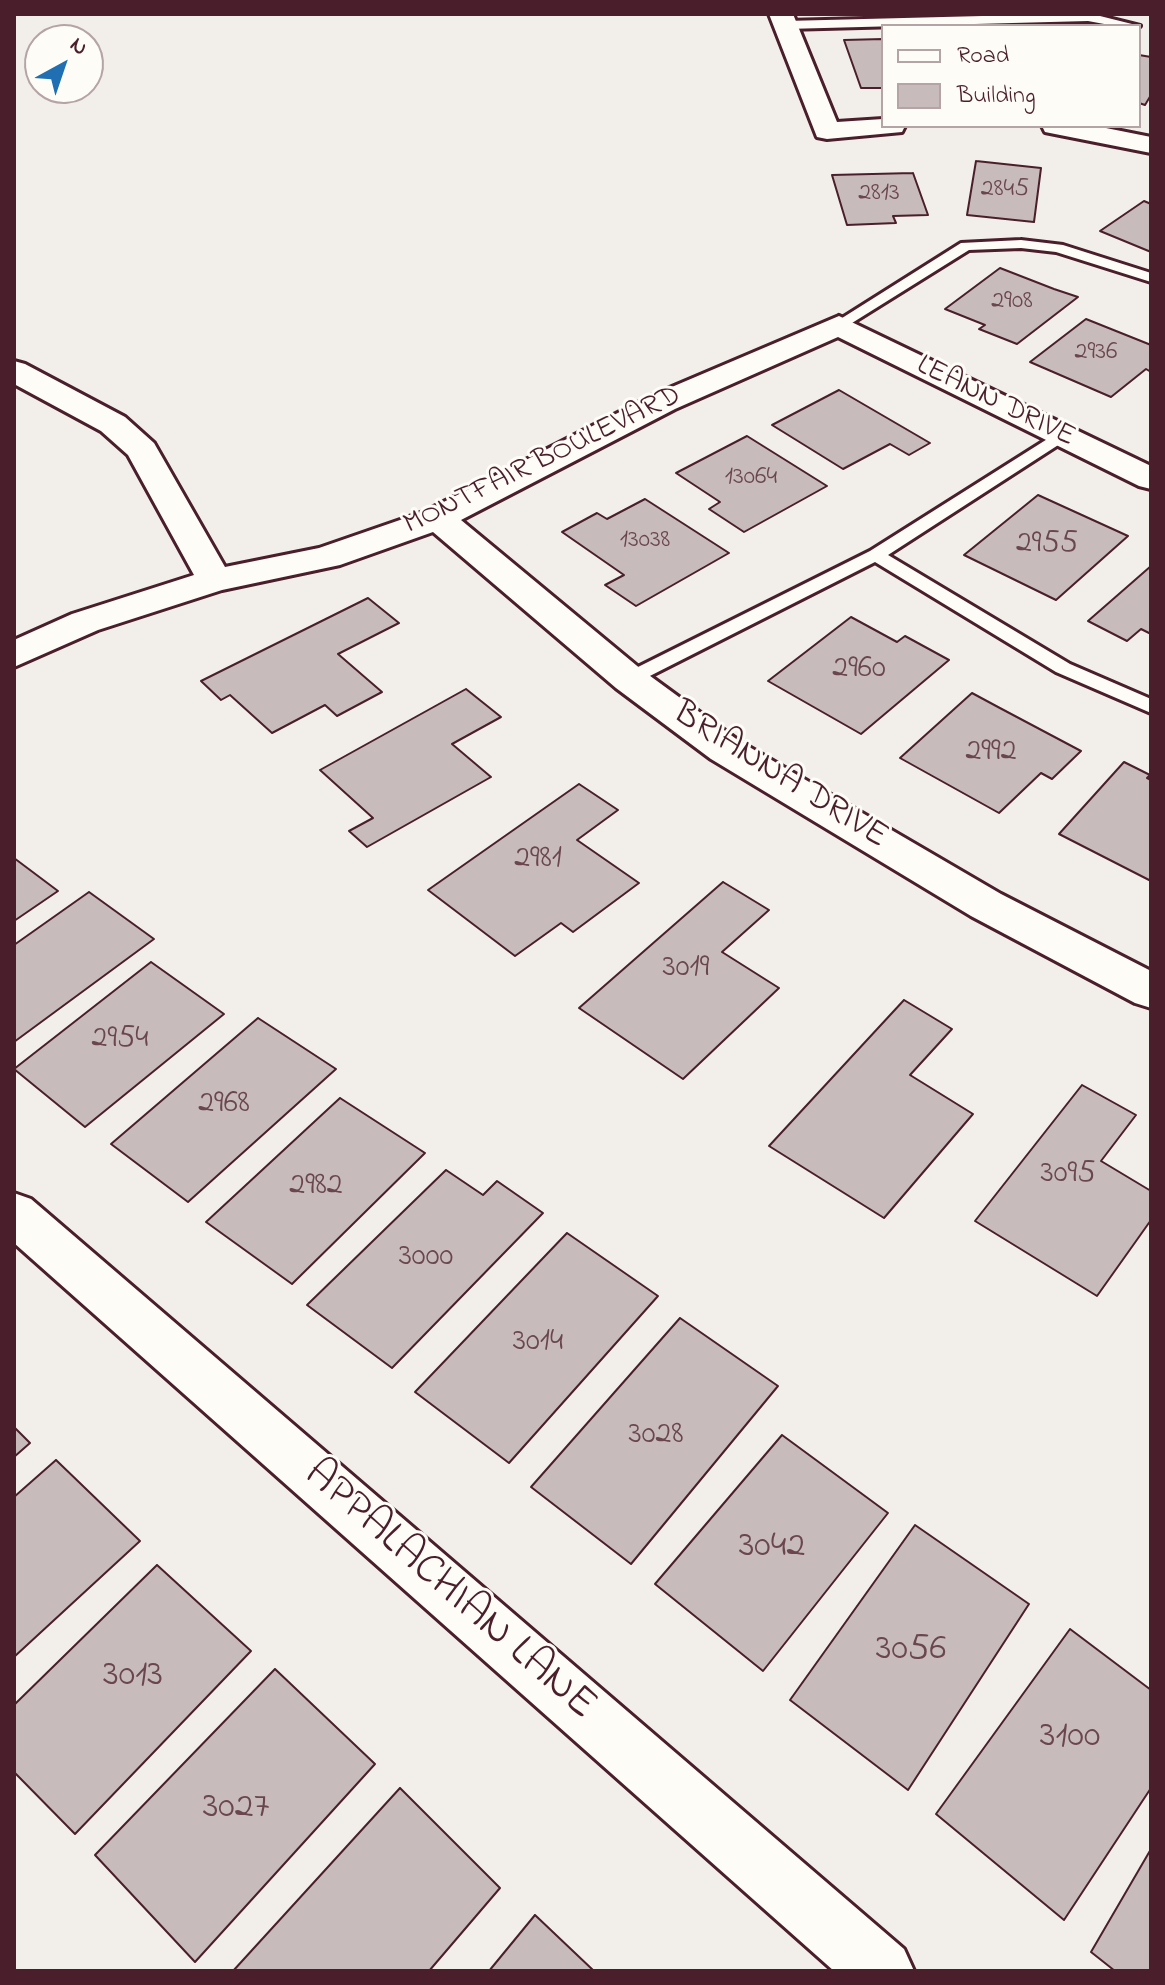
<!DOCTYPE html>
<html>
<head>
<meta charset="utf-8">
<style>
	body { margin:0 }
	#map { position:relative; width:1165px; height:1985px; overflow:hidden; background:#f2efeb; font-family:"Indie Flower",sans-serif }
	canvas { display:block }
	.frame { position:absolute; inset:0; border:16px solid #4a1f2b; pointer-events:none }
	.legend { position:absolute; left:881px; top:24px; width:260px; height:104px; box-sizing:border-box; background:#fdfcf7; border:2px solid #b5a4a5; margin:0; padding:10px 14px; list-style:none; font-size:24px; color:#4a1f2b }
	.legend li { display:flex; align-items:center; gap:16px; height:40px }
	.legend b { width:40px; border:2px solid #b5a4a5 }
	.north { position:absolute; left:24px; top:24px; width:80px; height:80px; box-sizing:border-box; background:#fdfcf7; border:2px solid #b5a4a5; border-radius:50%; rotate:40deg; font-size:22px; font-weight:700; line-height:32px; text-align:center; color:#4a1f2b }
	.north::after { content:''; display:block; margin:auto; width:28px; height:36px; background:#1f6fb2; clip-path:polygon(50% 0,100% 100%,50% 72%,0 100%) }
</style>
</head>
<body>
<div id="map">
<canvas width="1165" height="1985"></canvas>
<div class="frame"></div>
<ul class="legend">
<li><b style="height:10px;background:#fdfcf7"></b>Road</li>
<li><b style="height:22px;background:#c8bbbb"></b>Building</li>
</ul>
<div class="north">N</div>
</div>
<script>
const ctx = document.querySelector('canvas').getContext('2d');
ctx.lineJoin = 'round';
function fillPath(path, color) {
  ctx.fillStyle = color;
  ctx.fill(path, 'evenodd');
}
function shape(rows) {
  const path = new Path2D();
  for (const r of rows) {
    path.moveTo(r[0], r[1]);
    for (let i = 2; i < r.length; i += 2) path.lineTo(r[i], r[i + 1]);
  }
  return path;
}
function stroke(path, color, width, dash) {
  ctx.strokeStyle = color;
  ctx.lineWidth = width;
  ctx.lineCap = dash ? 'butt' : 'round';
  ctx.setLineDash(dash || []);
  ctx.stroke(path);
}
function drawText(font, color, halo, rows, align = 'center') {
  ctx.font = font + ' "Indie Flower",sans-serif';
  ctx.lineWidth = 6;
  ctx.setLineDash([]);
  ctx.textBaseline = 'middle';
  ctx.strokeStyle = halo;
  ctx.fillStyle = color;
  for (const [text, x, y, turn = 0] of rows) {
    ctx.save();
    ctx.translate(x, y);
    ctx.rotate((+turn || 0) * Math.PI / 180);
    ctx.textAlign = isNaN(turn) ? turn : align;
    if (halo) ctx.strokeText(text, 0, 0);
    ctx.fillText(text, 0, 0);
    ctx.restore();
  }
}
const building = shape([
	[883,39,883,88,861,88,844,40,883,39],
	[1139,55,1151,57,1151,95,1145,105,1139,103,1139,55],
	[976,161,1041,168,1034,222,967,215,976,161],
	[913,173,928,215,893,216,896,223,847,225,832,175,913,173],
	[1144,201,1151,204,1151,252,1100,231,1144,201],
	[1000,268,1054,289,1078,297,1017,344,979,329,985,325,945,309,1000,268],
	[1086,319,1151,345,1151,372,1146,369,1111,397,1030,362,1086,319],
	[839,390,930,443,909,455,890,444,843,469,772,425,839,390],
	[747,436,827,486,744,532,709,509,720,502,676,473,747,436],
	[1038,495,1128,536,1056,600,964,555,1038,495],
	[645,499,729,553,636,606,605,585,624,575,562,532,597,513,607,519,645,499],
	[1151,566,1151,634,1141,629,1127,641,1088,621,1151,566],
	[368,598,399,623,338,654,382,692,337,716,325,705,272,733,230,695,221,700,201,681,368,598],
	[851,617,897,642,905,636,949,660,861,734,768,681,851,617],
	[466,689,501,717,452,744,491,777,367,847,349,831,373,818,320,770,466,689],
	[972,693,998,707,1081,751,1052,779,1041,773,999,813,900,758,972,693],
	[1124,762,1150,775,1147,778,1151,780,1151,881,1059,834,1124,762],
	[579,784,618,810,577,840,639,883,573,932,561,923,515,956,428,890,579,784],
	[14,858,58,891,14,921,14,858],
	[723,882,769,910,722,952,779,988,683,1079,579,1008,723,882],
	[89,892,154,939,14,1042,14,945,89,892],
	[151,962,224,1014,85,1127,14,1069,151,962],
	[904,1000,952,1029,910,1075,973,1114,884,1218,769,1146,904,1000],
	[258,1018,336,1069,188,1202,111,1144,258,1018],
	[1082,1085,1136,1115,1101,1161,1151,1191,1151,1220,1097,1296,975,1221,1082,1085],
	[340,1098,425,1153,292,1284,206,1222,340,1098],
	[446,1170,483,1195,497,1181,543,1213,392,1368,307,1305,446,1170],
	[567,1233,658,1296,509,1463,415,1392,567,1233],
	[680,1318,778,1386,631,1564,531,1487,680,1318],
	[14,1427,30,1443,14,1457,14,1427],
	[782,1435,888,1513,763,1671,655,1584,782,1435],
	[56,1460,140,1541,14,1657,14,1497,56,1460],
	[915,1525,1029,1604,908,1790,790,1700,915,1525],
	[157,1565,251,1651,75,1834,14,1772,14,1705,157,1565],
	[1070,1629,1151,1690,1151,1788,1064,1920,936,1814,1070,1629],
	[275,1669,375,1764,195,1962,95,1855,275,1669],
	[400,1788,500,1888,429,1971,233,1971,400,1788],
	[1151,1849,1151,1971,1115,1971,1091,1952,1151,1849],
	[535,1915,594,1971,489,1971,535,1915]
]);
const lane = shape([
	[1061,14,1092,14,1140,26,1115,26,1088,21,786,29,780,25,786,21,1061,14],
	[1021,240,1063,245,1151,273,1151,282,1056,252,1021,248,969,250,844,328,839,330,831,325,961,243,1021,240],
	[1060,431,1068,436,1066,440,888,555,1070,664,1151,699,1151,713,1056,672,875,562,636,683,622,683,620,679,622,675,870,551,1060,431]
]);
const street = shape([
	[769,14,793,14,837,122,883,119,883,126,905,126,902,132,827,139,817,137,769,14],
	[1042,126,1096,126,1151,137,1151,153,1055,134,1045,132,1042,126],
	[839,316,1151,466,1151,489,1139,486,838,337,675,409,461,520,642,670,739,741,1001,894,1151,971,1151,1008,1135,1003,971,916,711,759,616,688,433,532,340,565,222,590,98,630,14,667,14,640,72,614,194,575,128,455,101,431,14,384,14,361,25,364,125,417,154,443,225,567,319,548,426,511,653,395,839,316],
	[14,1193,31,1199,904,1949,914,1971,834,1971,14,1243,14,1193]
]);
const farNumbernames = [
	["2845",1005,191],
	["2813",879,195],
	["2908",1012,303],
	["2936",1096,354],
	["13064",751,479],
	["13038",645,542]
];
const farStreetnames = [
	["LEANN DRIVE",995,403,26],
	["MONTFAIR BOULEVARD",543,462,-26]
];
const numberNames = [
	["2955",1047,546],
	["2960",859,671],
	["2992",991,754],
	["2981",538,861],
	["3019",686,970],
	["2954",120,1041],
	["2968",224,1106],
	["3095",1068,1176],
	["2982",316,1188],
	["3000",426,1259],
	["3014",538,1344],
	["3028",656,1437]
];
const streetNames = [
	["BRIANNA DRIVE",779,777,32]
];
const nearNumbernames = [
	["3042",772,1549],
	["3056",911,1652],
	["3013",133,1678],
	["3100",1070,1739],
	["3027",236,1810]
];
const nearStreetnames = [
	["APPALACHIAN LANE",448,1592,41]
];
fillPath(building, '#c8bbbb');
stroke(building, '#4a1f2b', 2);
stroke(lane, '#4a1f2b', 6);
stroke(street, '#4a1f2b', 6);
fillPath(lane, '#fdfcf7');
fillPath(street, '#fdfcf7');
drawText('26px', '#6a464f', null, farNumbernames);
drawText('30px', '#4a1f2b', '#fdfcf7', farStreetnames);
drawText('32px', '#6a464f', null, numberNames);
drawText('36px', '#4a1f2b', '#fdfcf7', streetNames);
drawText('38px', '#6a464f', null, nearNumbernames);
drawText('44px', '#4a1f2b', '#fdfcf7', nearStreetnames);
</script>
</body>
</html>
